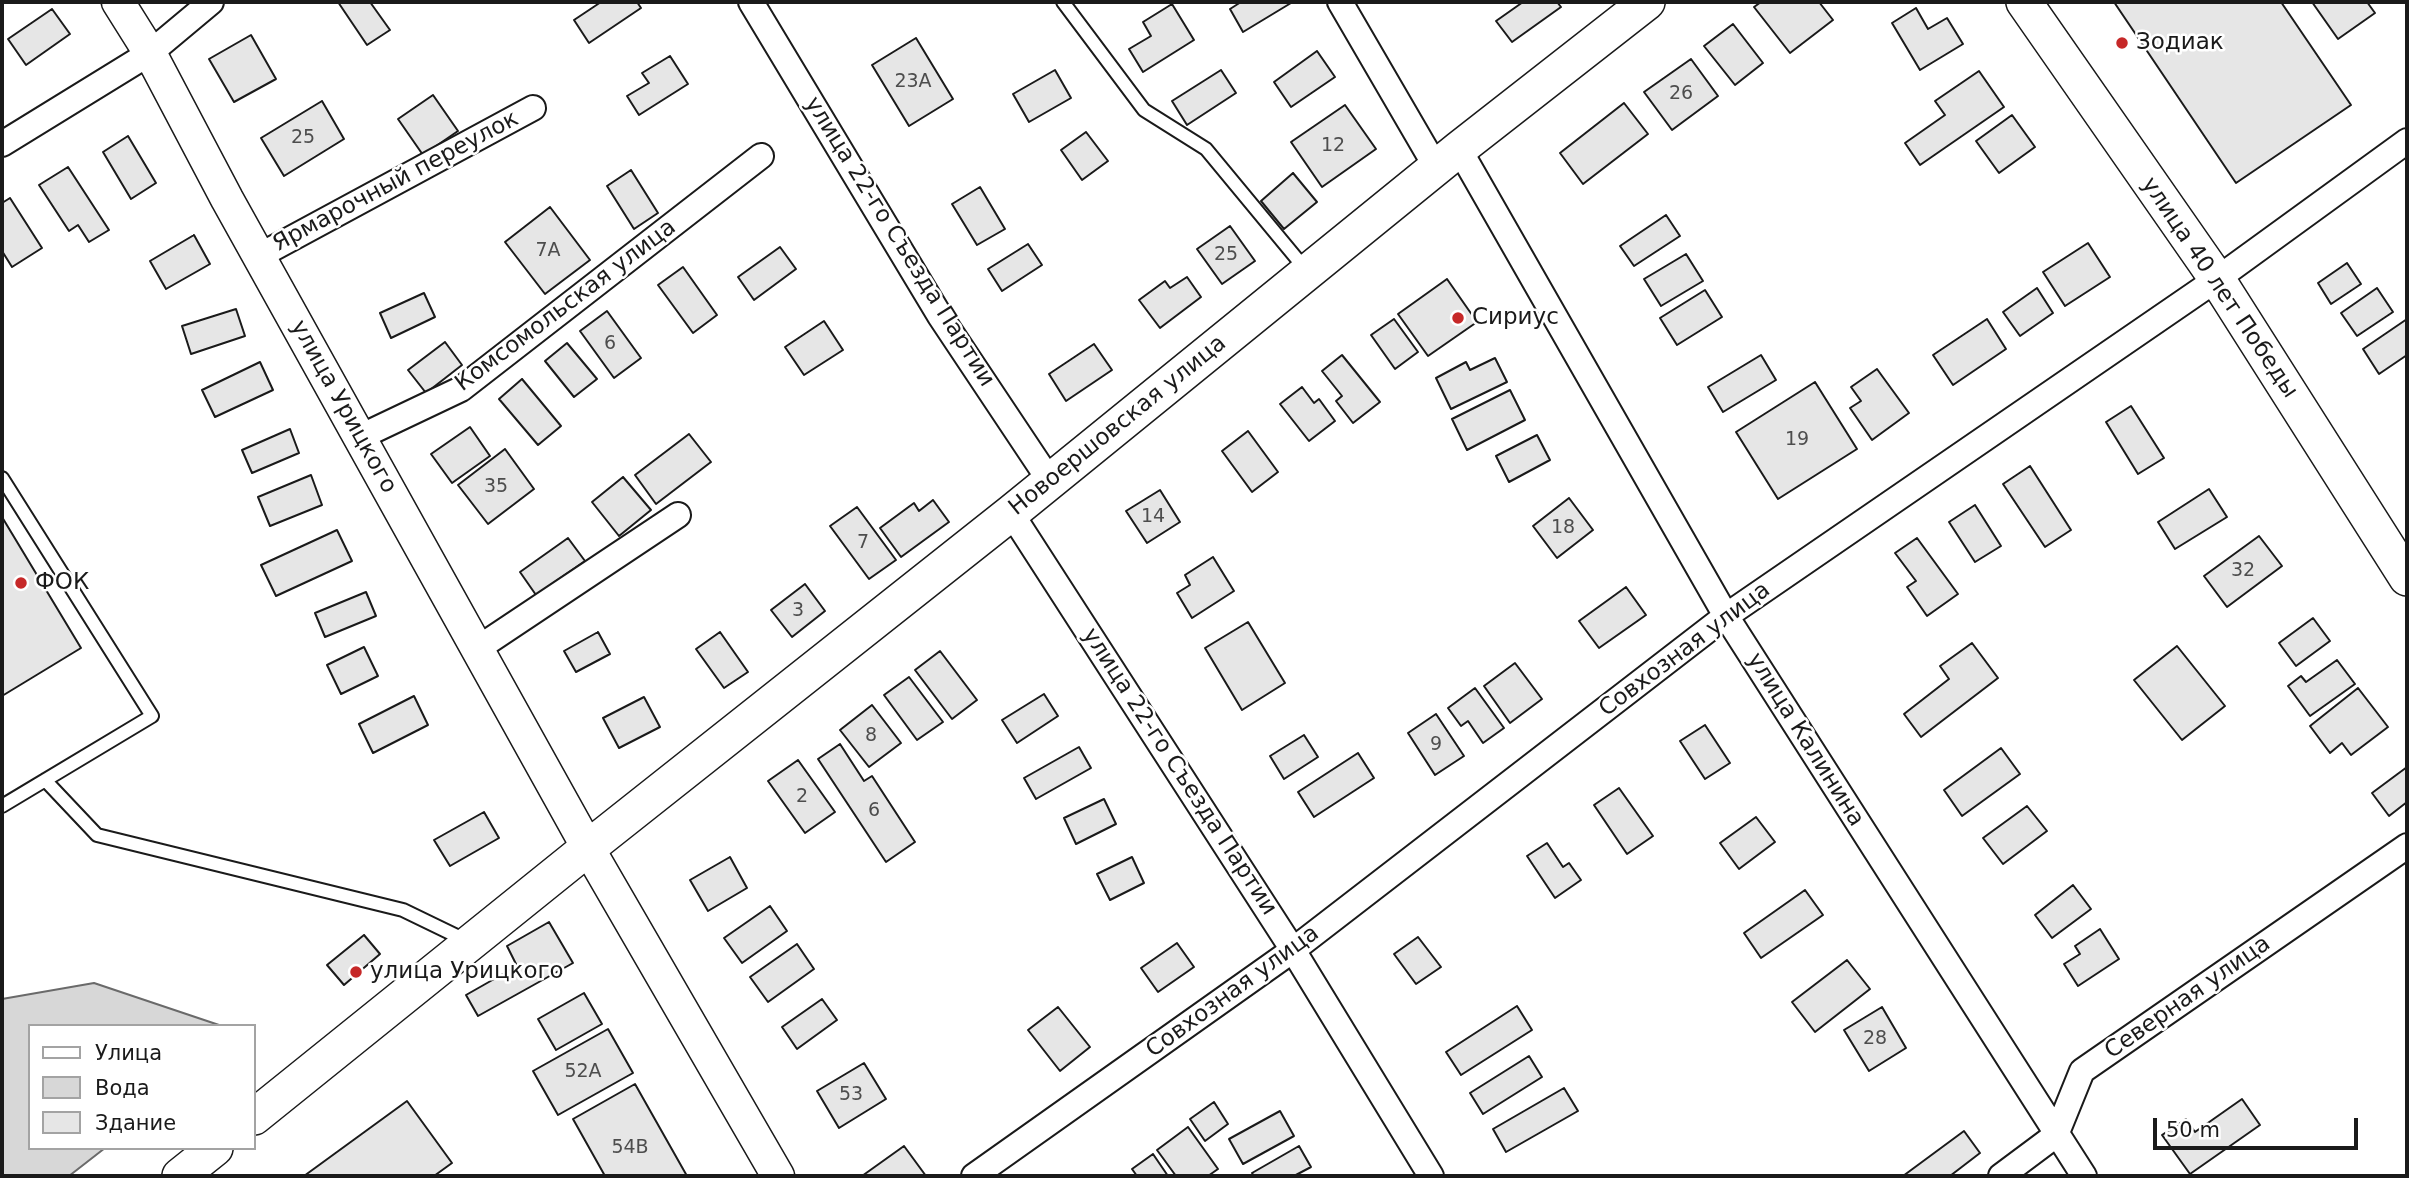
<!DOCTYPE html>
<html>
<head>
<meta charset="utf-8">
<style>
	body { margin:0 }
	#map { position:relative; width:2409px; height:1178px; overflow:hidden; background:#fff; font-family:"DejaVu Sans",sans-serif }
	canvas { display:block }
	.frame { position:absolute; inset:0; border:4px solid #1a1a1a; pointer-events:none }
	.legend { position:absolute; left:28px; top:1024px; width:228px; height:126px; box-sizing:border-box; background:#fff; border:2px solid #a3a3a3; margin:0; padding:9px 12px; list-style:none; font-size:21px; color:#1a1a1a }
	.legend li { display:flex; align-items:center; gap:14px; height:35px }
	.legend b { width:35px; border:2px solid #a3a3a3 }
	.scale { position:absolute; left:2153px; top:1118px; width:205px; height:32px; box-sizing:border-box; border:4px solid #1a1a1a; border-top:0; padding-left:9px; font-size:21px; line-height:24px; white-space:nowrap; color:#1a1a1a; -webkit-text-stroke:5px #fff; paint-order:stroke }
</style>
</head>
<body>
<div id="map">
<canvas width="2409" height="1178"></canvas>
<div class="frame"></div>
<ul class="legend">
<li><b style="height:9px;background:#fff"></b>Улица</li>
<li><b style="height:19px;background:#d7d7d7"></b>Вода</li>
<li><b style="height:19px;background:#e6e6e6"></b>Здание</li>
</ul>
<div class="scale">50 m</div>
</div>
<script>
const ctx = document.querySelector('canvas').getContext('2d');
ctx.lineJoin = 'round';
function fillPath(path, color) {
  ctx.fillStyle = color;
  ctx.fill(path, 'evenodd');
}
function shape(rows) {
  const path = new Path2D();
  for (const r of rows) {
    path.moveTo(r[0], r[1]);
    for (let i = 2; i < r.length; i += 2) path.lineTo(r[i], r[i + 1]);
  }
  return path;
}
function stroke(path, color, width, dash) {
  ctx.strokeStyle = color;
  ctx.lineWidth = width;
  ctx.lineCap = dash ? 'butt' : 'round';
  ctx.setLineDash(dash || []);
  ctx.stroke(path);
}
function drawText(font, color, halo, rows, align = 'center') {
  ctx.font = font + ' "DejaVu Sans",sans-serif';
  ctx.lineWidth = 5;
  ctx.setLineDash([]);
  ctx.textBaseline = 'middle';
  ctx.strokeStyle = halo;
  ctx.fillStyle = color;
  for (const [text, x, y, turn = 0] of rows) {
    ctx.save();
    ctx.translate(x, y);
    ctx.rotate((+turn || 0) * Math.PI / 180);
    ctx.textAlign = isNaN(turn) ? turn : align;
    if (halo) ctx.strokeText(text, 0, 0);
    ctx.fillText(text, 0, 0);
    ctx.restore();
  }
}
const water = shape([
	[94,983,222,1026,30,1026,30,1148,105,1148,69,1176,2,1176,2,999,94,983]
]);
const building = shape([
	[338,2,370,2,390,30,367,45,338,2],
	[601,2,637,2,641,8,589,43,574,20,601,2],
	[1241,2,1291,2,1291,3,1243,32,1230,9,1241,2],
	[1523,2,1557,2,1561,7,1512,42,1496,21,1523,2],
	[1761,2,1819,2,1833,20,1790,53,1754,7,1761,2],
	[2114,2,2281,2,2351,105,2236,183,2114,2],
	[2312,2,2367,2,2375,13,2338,39,2312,2],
	[1172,4,1194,40,1143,72,1129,49,1151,36,1143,22,1172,4],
	[1916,8,1928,29,1947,18,1963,44,1920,70,1892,23,1916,8],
	[52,9,70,34,26,65,8,39,52,9],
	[1733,24,1763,63,1735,85,1704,46,1733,24],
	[251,35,276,79,234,102,209,59,251,35],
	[916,38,953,99,909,126,872,65,916,38],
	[1317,51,1335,77,1291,107,1274,82,1317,51],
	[670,56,688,84,639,115,627,96,649,83,642,73,670,56],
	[1691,59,1718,96,1672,130,1644,92,1691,59],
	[1055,70,1071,98,1029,122,1013,94,1055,70],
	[1221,70,1236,93,1187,125,1172,101,1221,70],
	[1979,71,2004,107,1920,165,1905,143,1945,115,1935,101,1979,71],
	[433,95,458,131,423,155,398,119,433,95],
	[322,101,344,139,284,176,261,138,322,101],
	[1624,103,1648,134,1583,184,1560,153,1624,103],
	[1345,105,1376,149,1322,187,1291,142,1345,105],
	[2012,115,2035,147,1999,173,1976,141,2012,115],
	[1086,132,1108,161,1082,180,1061,150,1086,132],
	[128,136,156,183,131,199,103,152,128,136],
	[68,167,109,230,89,242,78,225,69,231,39,185,68,167],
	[631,170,658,213,634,229,607,186,631,170],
	[1293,173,1317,202,1284,229,1261,201,1293,173],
	[980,187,1005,229,977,245,952,204,980,187],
	[10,198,42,248,12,267,2,251,2,203,10,198],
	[550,207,590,260,545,294,505,242,550,207],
	[1666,215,1680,236,1634,266,1620,246,1666,215],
	[1230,226,1255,261,1222,284,1197,249,1230,226],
	[194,235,210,264,166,289,150,261,194,235],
	[2088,243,2110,277,2065,306,2043,272,2088,243],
	[1028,244,1042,265,1002,291,988,269,1028,244],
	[780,247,796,269,754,300,738,277,780,247],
	[1686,254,1703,281,1661,306,1644,279,1686,254],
	[2347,263,2361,284,2331,304,2318,283,2347,263],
	[683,267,717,315,693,333,658,285,683,267],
	[1187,277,1201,297,1160,328,1139,300,1165,281,1170,288,1187,277],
	[1447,279,1477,322,1428,356,1398,314,1447,279],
	[2037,288,2053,313,2020,336,2003,312,2037,288],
	[2377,288,2393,312,2357,336,2341,313,2377,288],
	[1705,290,1722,317,1677,345,1660,318,1705,290],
	[424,293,435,317,391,338,380,313,424,293],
	[236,309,245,336,191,354,182,326,236,309],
	[607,311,641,358,614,378,580,331,607,311],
	[1394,319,1418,352,1395,369,1371,335,1394,319],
	[1987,319,2006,349,1953,385,1933,355,1987,319],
	[2407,319,2407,355,2379,374,2363,349,2407,319],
	[824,321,843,350,804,375,785,347,824,321],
	[445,342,462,365,426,393,408,370,445,342],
	[567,343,597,379,574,397,545,361,567,343],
	[1094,344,1112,370,1066,401,1049,374,1094,344],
	[1342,355,1380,402,1353,423,1336,401,1342,396,1322,371,1342,355],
	[1761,355,1776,380,1723,412,1708,387,1761,355],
	[1495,358,1507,382,1451,409,1436,378,1466,362,1470,370,1495,358],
	[260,362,273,390,215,417,202,390,260,362],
	[1877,369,1909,413,1872,440,1850,408,1861,401,1851,387,1877,369],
	[522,379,561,426,538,445,499,399,522,379],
	[1815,382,1857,449,1778,499,1736,432,1815,382],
	[1302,387,1314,403,1319,399,1335,421,1309,441,1280,404,1302,387],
	[1510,390,1525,420,1467,450,1452,419,1510,390],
	[2131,406,2164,458,2138,474,2106,422,2131,406],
	[470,427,490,456,452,483,431,454,470,427],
	[290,429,299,453,252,473,242,450,290,429],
	[1248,431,1278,472,1252,492,1222,451,1248,431],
	[689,434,711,462,656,504,635,475,689,434],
	[1537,435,1550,460,1509,482,1496,456,1537,435],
	[505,449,534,489,488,524,458,485,505,449],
	[2030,466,2071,530,2045,547,2003,484,2030,466],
	[311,475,322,505,270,526,258,497,311,475],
	[623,477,651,510,619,536,592,502,623,477],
	[2209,489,2227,517,2175,549,2158,522,2209,489],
	[1160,490,1180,522,1147,543,1126,511,1160,490],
	[1569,498,1593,530,1557,558,1533,526,1569,498],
	[933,500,949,522,901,557,880,528,914,503,919,511,933,500],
	[1975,505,2001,546,1975,562,1949,522,1975,505],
	[857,507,896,560,869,579,830,526,857,507],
	[2,517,81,648,2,696,2,517],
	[337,530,352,561,276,596,261,565,337,530],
	[2259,536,2282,566,2227,607,2204,576,2259,536],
	[568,538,585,561,536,595,520,572,568,538],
	[1917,538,1958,594,1927,616,1907,587,1916,581,1895,553,1917,538],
	[1213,557,1234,591,1192,618,1177,593,1190,585,1185,575,1213,557],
	[805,584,825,611,792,637,771,610,805,584],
	[1626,587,1646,615,1599,648,1579,621,1626,587],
	[366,592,376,616,325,637,315,613,366,592],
	[2313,618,2330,641,2296,666,2279,643,2313,618],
	[1248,622,1285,683,1242,710,1205,648,1248,622],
	[598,632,610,654,576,672,564,651,598,632],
	[720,632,748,672,724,688,696,649,720,632],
	[1972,643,1998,678,1921,737,1904,714,1949,679,1940,666,1972,643],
	[2177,646,2225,706,2182,740,2134,680,2177,646],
	[364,647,378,676,341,694,327,665,364,647],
	[940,651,977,700,952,719,915,670,940,651],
	[2337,660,2355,684,2310,716,2288,686,2301,676,2306,682,2337,660],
	[1515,663,1542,699,1510,723,1484,686,1515,663],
	[909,677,943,722,917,740,884,695,909,677],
	[1475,688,1504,728,1483,743,1468,721,1461,726,1448,708,1475,688],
	[2358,688,2388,727,2351,755,2342,743,2330,753,2310,726,2358,688],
	[1044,694,1058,716,1017,743,1002,720,1044,694],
	[414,696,428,725,373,753,359,724,414,696],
	[644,697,660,727,619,748,603,718,644,697],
	[872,705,901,743,869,767,840,730,872,705],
	[1436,714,1464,756,1435,775,1408,733,1436,714],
	[1705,725,1730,763,1705,779,1680,741,1705,725],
	[1304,735,1318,757,1284,779,1270,756,1304,735],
	[840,744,864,781,872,776,915,842,886,862,818,759,840,744],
	[1079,747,1091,768,1036,799,1024,778,1079,747],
	[2001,748,2020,774,1962,816,1944,790,2001,748],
	[1358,753,1374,778,1314,817,1298,792,1358,753],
	[798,760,835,812,805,833,768,781,798,760],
	[2407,767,2407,802,2389,816,2372,793,2407,767],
	[1619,788,1653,836,1627,854,1594,805,1619,788],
	[1104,799,1116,824,1076,844,1064,818,1104,799],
	[2027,806,2047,831,2003,864,1983,838,2027,806],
	[484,812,499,838,450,866,434,840,484,812],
	[1756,817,1775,842,1739,869,1720,843,1756,817],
	[1547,843,1563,867,1569,863,1581,880,1555,898,1527,856,1547,843],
	[730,857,747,888,708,911,690,880,730,857],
	[1132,857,1144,883,1110,900,1097,874,1132,857],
	[2073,885,2091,909,2052,938,2035,915,2073,885],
	[1805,890,1823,915,1761,958,1744,933,1805,890],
	[770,906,787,931,742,963,724,938,770,906],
	[549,922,573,963,478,1016,466,995,517,966,507,946,549,922],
	[2100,929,2119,959,2078,986,2064,964,2080,954,2075,946,2100,929],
	[364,935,380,954,344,985,327,965,364,935],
	[1418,937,1441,967,1416,984,1394,954,1418,937],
	[1177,943,1194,967,1158,992,1141,968,1177,943],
	[797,944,814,969,768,1002,750,977,797,944],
	[1847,960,1870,989,1815,1032,1792,1002,1847,960],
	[584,993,602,1024,556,1050,538,1019,584,993],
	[822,999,837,1020,797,1049,782,1027,822,999],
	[1517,1006,1532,1030,1461,1075,1446,1052,1517,1006],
	[1058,1007,1090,1047,1060,1071,1028,1030,1058,1007],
	[1882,1007,1906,1048,1869,1071,1844,1030,1882,1007],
	[608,1029,633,1073,558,1115,533,1071,608,1029],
	[1529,1056,1542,1077,1483,1114,1470,1093,1529,1056],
	[864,1063,886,1099,839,1128,817,1091,864,1063],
	[635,1084,687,1176,605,1176,573,1119,635,1084],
	[1564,1088,1578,1111,1506,1152,1493,1129,1564,1088],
	[2242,1099,2260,1125,2190,1174,2162,1135,2186,1119,2195,1132,2242,1099],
	[407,1101,452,1163,434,1176,304,1176,407,1101],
	[1214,1102,1228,1124,1205,1141,1190,1119,1214,1102],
	[1280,1111,1294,1136,1243,1164,1229,1139,1280,1111],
	[1188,1127,1218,1169,1208,1176,1176,1176,1157,1150,1188,1127],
	[1964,1131,1980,1153,1950,1176,1903,1176,1964,1131],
	[904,1146,926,1176,862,1176,904,1146],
	[1299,1146,1311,1167,1294,1176,1254,1176,1252,1173,1299,1146],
	[1153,1154,1168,1176,1137,1176,1132,1169,1153,1154]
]);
const service = shape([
	[1063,2,1144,110,1206,149,1307,271],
	[2,478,152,716,2,806],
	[45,780,97,835,403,910,467,941]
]);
const minor = shape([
	[751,2,940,316,1050,481],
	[1340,2,1436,167],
	[2,144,150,53,211,2],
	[1459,149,1726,616,2084,1176],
	[259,256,533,108],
	[360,437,461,389,761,156],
	[1011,513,1293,950,1431,1176],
	[477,649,678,515],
	[974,1176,1293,950,1726,616,2217,279,2407,141],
	[2001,1176,2056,1135,2082,1071,2407,846]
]);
const tertiary = shape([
	[118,2,150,53,227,199,588,848,778,1176]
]);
const secondary = shape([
	[2024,2,2217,279,2407,578],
	[254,1117,588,848,1011,513,1459,149,1647,2],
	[180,1176,215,1148]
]);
const markers = [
	[2122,43,7,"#c62828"],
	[1458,318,7,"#c62828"],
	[21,583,7,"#c62828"],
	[356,972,7,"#c62828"]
];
const numberNames = [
	["23А",913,82],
	["26",1681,94],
	["25",303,138],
	["12",1333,146],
	["7А",548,251],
	["25",1226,255],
	["6",610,344],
	["19",1797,440],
	["35",496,487],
	["14",1153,517],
	["18",1563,528],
	["7",863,543],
	["32",2243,571],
	["3",798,611],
	["8",871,736],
	["9",1436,745],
	["2",802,797],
	["6",874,811],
	["28",1875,1039],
	["52А",583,1072],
	["53",851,1095],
	["54В",630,1148]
];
const poiNames = [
	["Зодиак",2136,43],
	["Сириус",1472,318],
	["ФОК",35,583],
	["улица Урицкого",370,972]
];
const streetNames = [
	["Ярмарочный переулок",396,182,-28],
	["улица 22-го Съезда Партии",899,242,58],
	["улица 40 лет Победы",2219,288,56],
	["Комсомольская улица",566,306,-37],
	["улица Урицкого",343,407,61],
	["Новоершовская улица",1118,426,-39],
	["Совхозная улица",1685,650,-37],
	["улица Калинина",1805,740,58],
	["улица 22-го Съезда Партии",1179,772,57],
	["Совхозная улица",1233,992,-36],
	["Северная улица",2188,998,-35]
];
fillPath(water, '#d7d7d7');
stroke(water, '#6a6a6a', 2);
fillPath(building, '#e6e6e6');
stroke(building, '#1a1a1a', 2);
stroke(service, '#1a1a1a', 16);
stroke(minor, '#1a1a1a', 28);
stroke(tertiary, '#1a1a1a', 35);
stroke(secondary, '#1a1a1a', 38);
stroke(service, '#fff', 12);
stroke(minor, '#fff', 24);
stroke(tertiary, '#fff', 32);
stroke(secondary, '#fff', 35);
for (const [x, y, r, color] of markers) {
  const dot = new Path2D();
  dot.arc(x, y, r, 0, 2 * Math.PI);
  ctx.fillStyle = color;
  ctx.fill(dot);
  stroke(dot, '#fff', 2.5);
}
drawText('19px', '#4d4d4d', null, numberNames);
drawText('23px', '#1a1a1a', '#fff', poiNames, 'left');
drawText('23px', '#1a1a1a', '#fff', streetNames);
</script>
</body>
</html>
